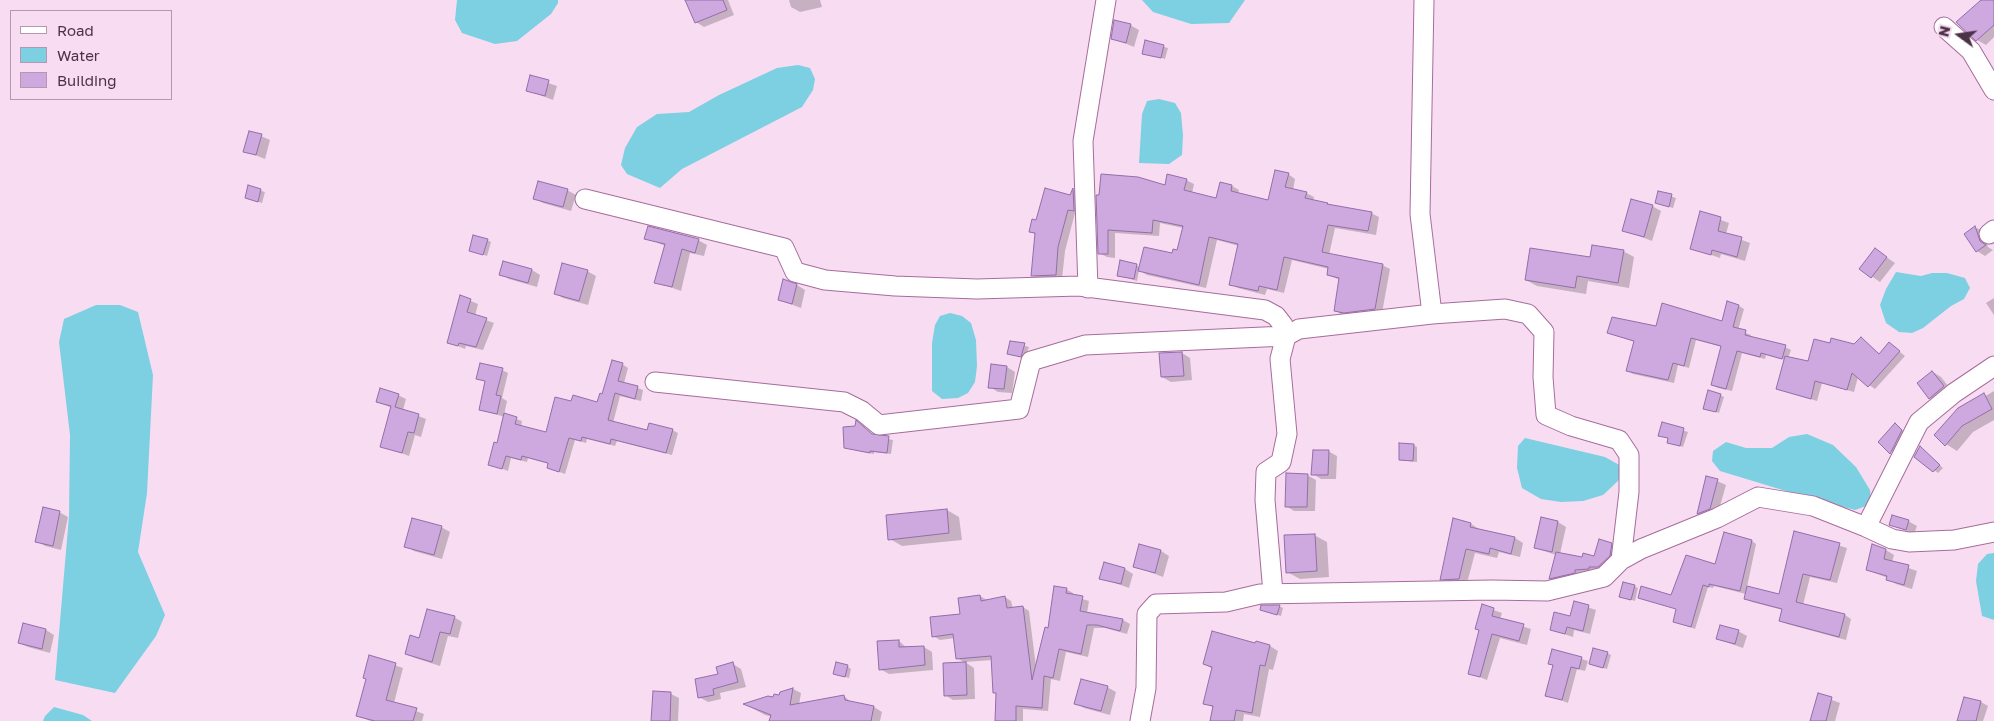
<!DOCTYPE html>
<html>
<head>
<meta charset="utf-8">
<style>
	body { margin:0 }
	#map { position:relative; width:1994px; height:721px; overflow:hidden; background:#f8ddf2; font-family:"Golos Text",sans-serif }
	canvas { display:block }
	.legend { position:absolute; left:10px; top:10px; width:162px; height:90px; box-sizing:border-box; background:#f8ddf2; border:1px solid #b399ae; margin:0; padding:6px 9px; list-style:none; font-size:15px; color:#4c3247 }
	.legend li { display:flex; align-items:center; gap:10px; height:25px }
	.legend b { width:25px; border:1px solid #b399ae }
	.north { position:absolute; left:1934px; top:10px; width:50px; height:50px; -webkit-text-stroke:4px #f8ddf2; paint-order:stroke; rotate:284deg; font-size:14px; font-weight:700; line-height:20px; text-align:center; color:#4c3247 }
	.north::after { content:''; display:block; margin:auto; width:18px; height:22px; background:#4c3247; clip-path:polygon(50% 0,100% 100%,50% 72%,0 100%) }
</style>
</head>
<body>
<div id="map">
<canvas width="1994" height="721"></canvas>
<ul class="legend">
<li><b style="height:6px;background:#fff"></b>Road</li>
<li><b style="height:14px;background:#7dcfe2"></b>Water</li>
<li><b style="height:14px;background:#cda9e0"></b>Building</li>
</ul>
<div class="north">N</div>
</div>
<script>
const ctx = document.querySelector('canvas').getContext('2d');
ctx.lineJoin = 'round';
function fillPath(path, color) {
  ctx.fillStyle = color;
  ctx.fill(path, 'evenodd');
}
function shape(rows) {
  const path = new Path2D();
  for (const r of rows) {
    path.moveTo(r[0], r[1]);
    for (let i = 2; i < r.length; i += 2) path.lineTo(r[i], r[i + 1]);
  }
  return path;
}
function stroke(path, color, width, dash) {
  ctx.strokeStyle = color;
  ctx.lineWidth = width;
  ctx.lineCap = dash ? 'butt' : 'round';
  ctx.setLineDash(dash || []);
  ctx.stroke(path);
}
const water = shape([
	[457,0,558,0,558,3,551,14,517,41,495,44,462,33,455,20],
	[1142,0,1245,0,1229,23,1191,24,1153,12],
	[798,65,810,68,815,79,813,90,802,107,682,169,660,188,627,174,621,165,625,148,637,127,657,114,689,112,719,95,777,68],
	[1159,99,1175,103,1181,113,1183,135,1182,155,1169,164,1139,163,1142,114,1147,101],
	[1896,272,1921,276,1932,273,1947,273,1965,278,1970,288,1964,299,1951,306,1923,328,1912,333,1899,332,1886,323,1880,305,1886,289],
	[96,305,120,305,138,312,153,375,147,493,138,552,165,615,156,636,115,693,55,680,69,516,70,435,59,342,64,319],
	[950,313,962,316,971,323,976,340,977,366,975,382,968,393,958,398,942,399,932,391,932,343,935,325,940,316],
	[1807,434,1833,445,1856,467,1870,490,1871,499,1866,506,1855,510,1809,498,1720,471,1712,461,1713,451,1726,442,1746,448,1772,448,1789,437],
	[1525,438,1605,457,1623,467,1618,481,1603,495,1583,501,1561,502,1541,499,1522,488,1517,468,1518,446],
	[1994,553,1994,620,1982,616,1976,581,1978,564,1987,554],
	[54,707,83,715,92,721,43,721,45,716]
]);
const shadow = shape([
	[687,0,728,0,734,15,704,27,696,22],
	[789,0,820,0,822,7,800,12,791,7],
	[1983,0,1994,0,1994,37,1986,45,1977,40],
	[1130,25,1139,30,1134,47,1112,38],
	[1146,42,1168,48,1165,59,1144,53],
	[531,77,557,86,553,100,527,90],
	[261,136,270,140,265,159,245,151],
	[1288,174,1295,179,1293,190,1306,193,1314,197,1313,201,1371,213,1379,217,1376,235,1335,228,1329,255,1382,265,1390,269,1382,313,1352,316,1342,315,1335,310,1340,280,1328,275,1329,269,1292,260,1284,293,1267,289,1265,295,1238,288,1231,284,1239,246,1217,240,1206,288,1147,275,1139,270,1137,281,1118,275,1136,265,1141,268,1178,251,1183,228,1160,223,1159,236,1115,233,1115,258,1107,257,1099,253,1097,196,1165,186,1186,180,1194,184,1192,193,1217,199,1232,186,1239,190,1238,194,1269,201],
	[249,187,265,192,262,203,246,198],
	[567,190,576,195,571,211,543,203,534,198],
	[1073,190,1078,193,1080,214,1075,213,1065,251,1062,279,1039,279,1032,275,1036,235,1030,231,1037,221,1071,197],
	[1659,192,1676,198,1673,208,1660,204],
	[1652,206,1661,211,1652,241,1624,230],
	[1700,212,1729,223,1726,234,1750,243,1745,261,1721,254,1720,258,1691,248],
	[1975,227,1984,232,1988,247,1993,250,1985,256,1977,251],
	[646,238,698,240,707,245,704,256,690,253,681,291,656,282,665,246],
	[487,240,491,242,487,256,470,250],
	[1876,250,1895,263,1880,282,1861,269],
	[1623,251,1634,257,1629,288,1588,281,1586,294,1537,286,1526,280],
	[532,270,540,275,537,287,509,279,501,274],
	[587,271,596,276,588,305,563,298,555,293],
	[797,285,805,290,801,308,779,300],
	[461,297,478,304,475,316,494,323,483,350,466,346,465,349,448,342],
	[1994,298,1994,315,1986,303],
	[1739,306,1744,309,1738,330,1751,335,1750,337,1785,347,1791,350,1788,358,1809,363,1831,344,1855,346,1861,339,1880,354,1890,344,1905,356,1875,389,1858,377,1854,392,1822,383,1817,401,1777,389,1785,360,1766,355,1765,359,1742,353,1732,391,1718,388,1712,385,1722,347,1696,340,1689,368,1678,365,1674,383,1633,374,1627,371,1635,342,1608,333,1723,323],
	[1011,342,1029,347,1025,358,1009,353],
	[1182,353,1190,358,1192,380,1171,382,1162,377],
	[622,364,628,368,624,383,643,390,641,401,620,396,613,423,648,431,672,430,678,433,672,455,617,441,615,446,587,439,586,443,575,440,565,474,549,468,549,464,528,458,527,462,511,458,508,471,489,464,498,445,505,417,480,410,486,382,478,378,502,370,508,373,502,398,507,401,504,415,522,421,521,427,547,434,572,403,598,403],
	[1007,367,1015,372,1012,393,998,392,990,387],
	[1933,372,1941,377,1952,391,1938,403,1930,398],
	[1994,391,1994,420,1973,432,1957,451,1946,444,1952,416],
	[398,395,406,399,403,410,426,419,421,437,415,435,409,456,382,446,392,408,377,402],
	[1720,395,1724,397,1719,413,1705,408],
	[1662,424,1688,432,1683,447,1672,444,1668,442,1669,439,1659,435],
	[1895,425,1910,436,1899,457,1880,442],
	[873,436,893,440,891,454,874,452,874,454,845,448],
	[1413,445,1417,447,1417,462,1400,460],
	[1923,450,1943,468,1938,473,1916,456],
	[1328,451,1337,456,1336,479,1321,479,1313,474],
	[1307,475,1316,480,1315,511,1294,511,1286,506],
	[1717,481,1726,485,1718,513,1706,518,1698,513],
	[947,510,959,517,962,540,902,546,890,539],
	[59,512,68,517,61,550,45,546,37,541],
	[1542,519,1558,522,1566,527,1560,554,1582,558,1595,557,1611,544,1618,548,1605,570,1557,582,1551,578,1556,555,1535,548],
	[1908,521,1917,526,1914,534,1890,524],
	[1471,524,1479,529,1478,531,1515,538,1523,543,1520,557,1499,552,1497,558,1475,553,1467,583,1450,584,1441,579],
	[441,527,450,532,442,559,414,551,406,546],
	[1795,532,1847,548,1837,583,1810,577,1803,605,1845,615,1851,619,1846,640,1787,624,1780,621,1783,610,1752,602,1745,598,1746,594,1714,586,1713,588,1708,587,1695,629,1674,621,1677,609,1672,597,1752,541,1756,544,1747,587,1780,595],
	[1314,535,1327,542,1329,577,1300,579,1287,572],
	[1886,550,1894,555,1892,562,1917,571,1912,589,1896,584,1888,578,1867,570],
	[1161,551,1169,556,1163,577,1134,566],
	[1125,569,1133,574,1129,588,1101,578],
	[1634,586,1638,588,1635,601,1620,596],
	[1066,589,1073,593,1073,596,1089,601,1087,613,1123,620,1130,624,1127,634,1105,628,1094,628,1088,657,1066,652,1060,681,1051,679,1048,711,1023,709,1023,721,997,721,997,694,994,693,993,660,965,662,974,668,975,699,953,700,945,695,965,663,957,658,955,638,940,640,933,636,961,615,980,596,987,600,1005,597,1011,601,1013,609,1023,607,1029,611,1036,667],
	[1575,603,1596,610,1590,634,1574,630,1573,637,1551,630,1571,618],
	[1279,606,1283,608,1281,616,1261,610],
	[1482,606,1502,613,1500,619,1531,629,1527,645,1500,638,1487,680,1469,673,1480,631],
	[454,617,462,622,458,638,448,636,440,666,415,658,406,654,420,639],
	[24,625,46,630,54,635,50,653,28,647,19,643],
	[1738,631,1747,636,1743,648,1717,639],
	[899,641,907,648,924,647,932,652,933,670,889,674,880,669],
	[1256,644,1270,646,1278,651,1273,670,1269,669,1260,717,1244,714,1243,721,1211,721,1214,708,1205,703,1213,669,1204,664],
	[1553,650,1588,661,1585,671,1577,669,1568,703,1547,695,1554,666,1550,663],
	[1607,653,1611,655,1607,669,1590,664],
	[370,657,403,668,394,703,424,714,422,721,370,721,357,715,367,679],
	[733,664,741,669,746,687,720,693,721,699,708,702,699,697],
	[847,666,851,669,849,678,835,674],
	[1107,687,1116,692,1110,715,1084,708,1076,703],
	[793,689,801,693,799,705,844,696,852,703,874,707,882,712,880,721,789,721,765,715,746,705,780,697,781,693],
	[654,693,671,694,679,698,678,721,652,721],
	[1819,695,1840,703,1835,721,1813,721],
	[1981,702,1988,706,1983,721,1958,721]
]);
const building = shape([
	[685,0,723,0,727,10,695,23,685,0],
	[1981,0,1994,0,1994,25,1976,41,1956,22,1981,0],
	[1114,20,1131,24,1126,43,1111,39,1114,20],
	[1145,40,1164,45,1161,58,1142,54,1145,40],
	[530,75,549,80,545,96,526,91,530,75],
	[249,131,262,134,256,155,243,152,249,131],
	[1275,170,1289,173,1285,187,1307,192,1305,198,1328,203,1327,204,1372,212,1368,231,1328,225,1322,252,1383,264,1375,309,1344,313,1334,311,1339,278,1327,275,1328,267,1284,257,1277,290,1259,286,1258,291,1229,285,1238,244,1209,237,1199,285,1138,271,1144,247,1172,253,1173,249,1177,250,1183,226,1153,220,1152,233,1108,230,1108,254,1098,254,1096,195,1099,195,1101,174,1138,177,1165,185,1167,174,1187,179,1184,190,1216,198,1220,182,1232,185,1231,191,1268,200,1275,170],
	[538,181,568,189,563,207,533,199,538,181],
	[248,185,261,189,258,202,245,198,248,185],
	[1045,188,1070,195,1073,188,1074,211,1068,210,1058,247,1056,275,1031,276,1035,233,1029,232,1032,219,1036,220,1045,188],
	[1658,191,1672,194,1669,207,1655,203,1658,191],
	[1631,199,1653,205,1644,237,1622,231,1631,199],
	[1700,211,1721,217,1718,231,1742,237,1737,257,1712,250,1711,255,1690,249,1700,211],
	[648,226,699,239,695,253,682,249,672,287,654,283,665,244,644,239,648,226],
	[1975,226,1980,241,1986,245,1976,252,1964,234,1975,226],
	[473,235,488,239,483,255,469,251,473,235],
	[1592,245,1624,250,1618,283,1577,276,1575,288,1525,280,1530,248,1590,257,1592,245],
	[1875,248,1887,257,1871,278,1859,269,1875,248],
	[1120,260,1137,264,1134,279,1117,276,1120,260],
	[503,261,532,269,528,283,499,275,503,261],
	[562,263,588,270,579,301,554,294,562,263],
	[783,279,797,284,792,304,778,300,783,279],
	[460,295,471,299,467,312,487,318,476,347,459,343,458,346,447,343,460,295],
	[1727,301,1739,305,1733,327,1746,330,1745,335,1786,345,1782,359,1761,353,1760,357,1737,351,1726,389,1711,385,1721,346,1691,338,1684,366,1673,363,1668,380,1626,371,1634,341,1607,333,1612,317,1656,326,1662,303,1722,321,1727,301],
	[1861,337,1879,354,1889,342,1900,351,1868,387,1852,373,1847,390,1815,381,1811,399,1776,389,1785,356,1808,361,1814,339,1830,343,1831,338,1854,344,1861,337],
	[1010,341,1025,343,1021,357,1007,354,1010,341],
	[1182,352,1184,376,1161,377,1159,353,1182,352],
	[612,360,623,363,618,381,638,386,635,399,615,393,608,420,647,430,649,423,673,429,666,453,611,439,610,444,582,437,581,441,569,438,559,472,547,468,548,463,522,456,521,460,506,456,502,469,488,465,494,442,497,443,504,413,517,417,515,424,546,432,555,397,571,401,573,395,597,402,600,393,602,394,612,360],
	[480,363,503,368,496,395,501,396,497,414,479,410,485,381,476,379,480,363],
	[991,364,1007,366,1004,389,988,388,991,364],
	[1932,371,1944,386,1929,399,1917,383,1932,371],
	[380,388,399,394,395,407,419,414,414,433,408,432,402,453,380,447,391,406,376,402,380,388],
	[1708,390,1721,394,1716,412,1703,409,1708,390],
	[1984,393,1992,409,1962,426,1945,446,1934,435,1958,408,1984,393],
	[856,420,872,434,889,436,887,453,870,451,870,453,844,448,843,427,855,426,856,420],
	[1662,422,1684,428,1680,446,1667,443,1668,438,1658,436,1662,422],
	[1895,423,1902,430,1890,454,1878,442,1895,423],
	[1399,443,1414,444,1413,461,1399,460,1399,443],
	[1920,446,1940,465,1933,472,1914,457,1920,446],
	[1313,450,1329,450,1328,475,1311,475,1313,450],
	[1286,473,1308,474,1307,507,1285,507,1286,473],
	[1706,476,1718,479,1710,509,1697,514,1706,476],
	[43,507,60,511,53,546,35,542,43,507],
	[947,509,949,533,888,540,886,515,947,509],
	[1892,515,1909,520,1906,530,1889,525,1892,515],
	[1541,517,1558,521,1552,552,1534,548,1541,517],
	[412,518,442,526,434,555,404,547,412,518],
	[1453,518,1471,523,1470,527,1515,537,1511,554,1490,548,1489,554,1466,549,1459,579,1440,580,1453,518],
	[1794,531,1840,543,1830,580,1803,574,1796,602,1845,614,1839,637,1779,621,1782,609,1744,599,1747,586,1779,594,1794,531],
	[1724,532,1752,540,1740,591,1709,584,1709,587,1703,585,1691,627,1673,622,1676,609,1638,598,1641,586,1671,595,1686,555,1715,564,1724,532],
	[1315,534,1317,571,1286,573,1284,535,1315,534],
	[1599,539,1612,543,1610,556,1598,567,1589,567,1589,569,1575,570,1575,573,1549,579,1556,552,1582,557,1583,553,1594,556,1599,539],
	[1139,544,1161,550,1155,573,1133,567,1139,544],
	[1872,544,1886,549,1884,559,1909,565,1904,585,1886,580,1887,576,1866,570,1872,544],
	[1104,562,1125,568,1121,584,1099,579,1104,562],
	[1623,582,1635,585,1631,600,1619,597,1623,582],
	[1054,586,1067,588,1066,593,1083,596,1080,611,1123,619,1120,631,1097,625,1087,625,1081,654,1059,649,1053,678,1044,676,1042,708,1016,706,1016,721,995,721,996,693,993,693,991,656,956,659,953,634,932,637,930,617,960,614,958,598,980,595,981,601,1005,596,1007,608,1023,606,1032,680,1045,627,1048,628,1054,586],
	[1574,601,1589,605,1583,631,1567,627,1565,634,1550,630,1554,612,1570,616,1574,601],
	[1482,604,1494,608,1492,616,1524,624,1519,641,1492,634,1480,677,1468,674,1479,630,1475,629,1482,604],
	[1261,605,1280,605,1277,615,1260,610,1261,605],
	[427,609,455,616,450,634,440,632,432,662,405,654,410,635,419,638,427,609],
	[23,623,46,629,42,649,18,643,23,623],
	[1720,625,1739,630,1735,644,1716,639,1720,625],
	[1212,631,1255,643,1256,641,1270,645,1265,666,1260,665,1252,713,1236,710,1234,721,1210,721,1213,706,1203,704,1212,667,1203,664,1212,631],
	[899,640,899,647,924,646,925,665,879,670,877,641,899,640],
	[1593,648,1608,652,1603,668,1589,664,1593,648],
	[1552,649,1582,657,1579,669,1571,667,1562,700,1545,696,1553,665,1548,664,1552,649],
	[369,655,396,663,386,700,417,708,413,721,375,721,356,716,366,679,363,678,369,655],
	[733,662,738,682,713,689,714,695,698,698,695,679,718,674,716,667,733,662],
	[836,662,848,665,845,677,833,674,836,662],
	[966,662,967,695,944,696,943,663,966,662],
	[1081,679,1108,686,1101,711,1074,704,1081,679],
	[793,688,790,705,844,695,845,700,874,706,871,721,769,721,771,715,743,704,768,696,773,697,774,694,779,695,780,692,793,688],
	[653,691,671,692,670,721,651,721,653,691],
	[1818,693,1832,697,1826,721,1810,721,1818,693],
	[1964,697,1981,701,1976,721,1957,721,1964,697]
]);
const minor = shape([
	[1424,0,1420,214,1432,314],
	[1944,27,1971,51,1994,90],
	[585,199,784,248,795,272,825,280,895,286,977,289,1079,286,1265,310,1276,316,1283,325,1286,336,1085,345,1031,361,1019,409,879,425,862,411,844,402,655,382],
	[1989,234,1994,230],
	[1088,288,1083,141,1106,0],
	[1866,527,1892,539,1909,542,1954,540,1994,532],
	[1273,593,1265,500,1266,472,1281,462,1287,434,1280,359,1286,336,1299,329,1432,314,1505,309,1528,314,1544,332,1543,377,1546,415,1571,426,1619,440,1629,455,1629,492,1621,560],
	[1140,721,1146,688,1147,614,1156,604,1226,602,1260,594,1492,590,1547,591,1604,577,1621,560,1641,549,1717,518,1758,497,1813,506,1866,527,1919,422,1954,393,1994,366]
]);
fillPath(water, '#7dcfe2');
fillPath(shadow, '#0003');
fillPath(building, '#cda9e0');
stroke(building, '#946ca9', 1);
stroke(minor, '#a76c9c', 21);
stroke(minor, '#fff', 19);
</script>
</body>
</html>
